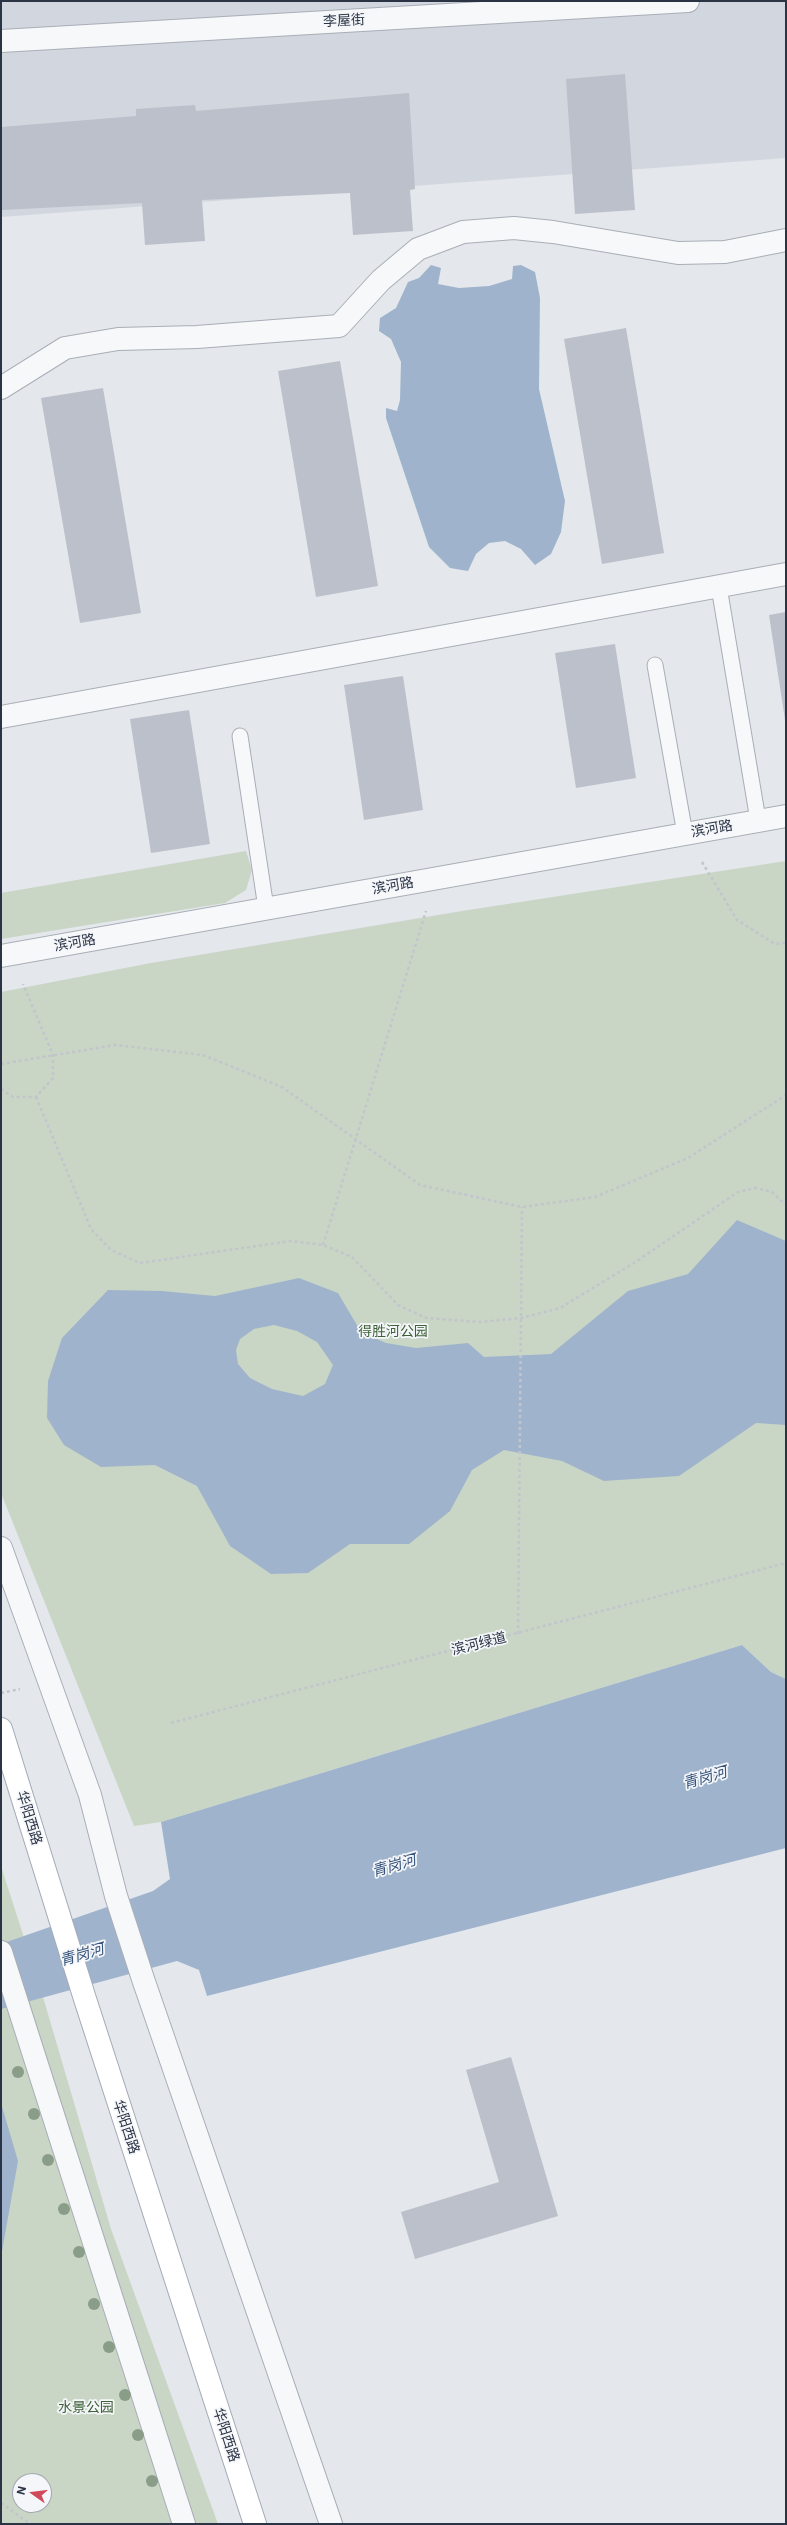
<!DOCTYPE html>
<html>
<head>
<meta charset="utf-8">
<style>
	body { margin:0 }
	#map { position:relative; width:787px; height:2525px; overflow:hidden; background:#e4e7ec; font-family:Inter,sans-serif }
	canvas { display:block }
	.frame { position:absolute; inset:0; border:2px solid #2b3445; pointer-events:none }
	.north { position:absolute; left:12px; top:2473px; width:40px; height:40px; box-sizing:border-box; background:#f4f6f9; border:1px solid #a4a8b1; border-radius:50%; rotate:284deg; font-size:11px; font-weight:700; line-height:16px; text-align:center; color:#2b3445 }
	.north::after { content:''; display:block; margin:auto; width:14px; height:18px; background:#d1495b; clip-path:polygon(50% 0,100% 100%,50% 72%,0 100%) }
</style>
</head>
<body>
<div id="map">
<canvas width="787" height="2525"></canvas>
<div class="frame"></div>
<div class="north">N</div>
</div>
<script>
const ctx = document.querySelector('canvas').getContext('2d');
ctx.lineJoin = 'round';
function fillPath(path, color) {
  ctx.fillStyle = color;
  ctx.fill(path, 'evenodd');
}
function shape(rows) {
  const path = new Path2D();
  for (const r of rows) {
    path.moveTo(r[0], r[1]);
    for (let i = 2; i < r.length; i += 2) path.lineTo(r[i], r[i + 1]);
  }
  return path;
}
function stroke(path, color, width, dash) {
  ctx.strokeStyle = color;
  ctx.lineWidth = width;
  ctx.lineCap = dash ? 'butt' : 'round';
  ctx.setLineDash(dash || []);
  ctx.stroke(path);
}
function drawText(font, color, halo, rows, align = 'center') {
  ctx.font = font + ' Inter,"Noto Sans SC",sans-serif';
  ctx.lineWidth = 3.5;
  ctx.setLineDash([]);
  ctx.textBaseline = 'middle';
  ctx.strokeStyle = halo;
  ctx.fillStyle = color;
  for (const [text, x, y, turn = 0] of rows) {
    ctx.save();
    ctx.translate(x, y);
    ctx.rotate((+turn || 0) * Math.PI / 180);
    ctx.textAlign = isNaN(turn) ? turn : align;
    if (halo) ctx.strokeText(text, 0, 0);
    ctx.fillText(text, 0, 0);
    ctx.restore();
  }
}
const built = shape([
	[1,1,786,1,786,158,1,217]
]);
const green = shape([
	[246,851,252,870,246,890,225,903,1,939,1,893],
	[786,861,786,1679,771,1672,742,1645,161,1822,134,1826,1,1493,1,992,151,963,462,911],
	[1,1866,43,1997,111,2229,218,2524,1,2524],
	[20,2481,44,2481,44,2505,20,2505]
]);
const water = shape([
	[431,265,441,268,438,284,459,288,489,286,512,279,513,266,521,265,535,272,540,298,539,389,565,501,561,532,551,554,535,565,521,549,505,541,489,543,476,554,468,571,450,568,429,547,386,418,386,408,397,411,400,400,401,362,391,339,379,331,380,318,396,308,408,282,419,278],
	[737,1220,786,1241,786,1425,756,1423,679,1476,604,1481,562,1461,504,1450,472,1470,450,1511,409,1544,350,1544,308,1573,271,1574,230,1546,197,1486,155,1465,101,1467,64,1445,47,1418,48,1381,62,1338,108,1290,162,1291,215,1296,299,1278,338,1293,361,1332,386,1343,416,1348,468,1343,484,1357,551,1354,628,1291,688,1274],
	[274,1325,297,1331,317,1342,333,1365,325,1384,303,1396,272,1389,250,1378,238,1364,236,1350,240,1339,254,1329],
	[742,1645,771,1672,786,1679,786,1848,207,1996,199,1970,177,1961,1,2009,1,1944,153,1891,170,1879,161,1822],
	[1,2103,18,2161,1,2257]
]);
const building = shape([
	[625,74,635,210,575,214,566,79],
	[409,93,415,189,410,190,413,231,353,235,350,193,202,200,205,241,145,245,142,203,1,210,1,127,136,116,136,109,195,105,196,111],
	[626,328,664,553,602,564,564,339],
	[340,361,378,586,316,597,278,371],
	[103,388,141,613,80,623,41,398],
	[786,612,786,720,785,720,769,615],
	[615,644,636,778,576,788,555,653],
	[403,676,423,810,364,820,344,685],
	[189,710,210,844,151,853,130,719],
	[511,2057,558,2216,415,2259,401,2212,499,2182,466,2070]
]);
const path = shape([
	[702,862,737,920,775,944,786,943],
	[1,1064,115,1045,203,1055,282,1087,420,1185,522,1207,595,1197,688,1158,786,1095],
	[1,1089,13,1097,36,1097,53,1078,53,1055,23,984],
	[36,1097,91,1229,111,1250,140,1263,291,1241,323,1245,352,1257,398,1305,426,1318,479,1322,521,1318,560,1308,634,1263,738,1192,755,1188,772,1192,786,1205],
	[323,1245,426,911],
	[518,1634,522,1207],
	[1,1693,20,1689],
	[171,1723,786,1563],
	[1,2503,30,2524]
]);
const service = shape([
	[719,587,758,820],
	[655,665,685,834],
	[240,736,266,908]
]);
const minor = shape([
	[1,388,65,348,118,339,197,337,339,326,381,280,418,249,463,232,514,228,553,232,678,253,725,252,786,240],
	[1,717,786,574],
	[1,1548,90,1795,116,1896,143,1979,331,2524],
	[1,1952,184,2524]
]);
const tertiary = shape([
	[1,41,688,1],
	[1,956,786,816]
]);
const primary = shape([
	[1,1729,85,1999,255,2524]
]);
const trees = [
	[18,2072],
	[34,2114],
	[48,2160],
	[64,2209],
	[79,2252],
	[94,2304],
	[109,2347],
	[125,2395],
	[138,2435],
	[152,2481]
];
const streetNames = [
	["李屋街",344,21,-3],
	["滨河路",712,829,-10],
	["滨河路",393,886,-10],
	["滨河路",75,943,-10],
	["滨河绿道",479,1644,-14],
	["华阳西路",29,1818,73],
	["华阳西路",126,2127,72],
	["华阳西路",226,2435,72]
];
const parkNames = [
	["得胜河公园",393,1332],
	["水景公园",86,2408]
];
const waterNames = [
	["青岗河",705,1778,-16],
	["青岗河",394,1866,-16],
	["青岗河",82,1955,-16]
];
fillPath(built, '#d2d6de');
fillPath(green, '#c9d6c5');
fillPath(water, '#9fb4cc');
fillPath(building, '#bbc0ca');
stroke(service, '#a9aeb7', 17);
stroke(minor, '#a9aeb7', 24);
stroke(tertiary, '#a9aeb7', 24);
stroke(primary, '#a3abb8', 24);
stroke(path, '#c2c5cb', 2.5, [3, 3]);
stroke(service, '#f7f8fa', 15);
stroke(minor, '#f7f8fa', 22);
stroke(tertiary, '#f7f8fa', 22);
stroke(primary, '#fff', 22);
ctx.fillStyle = '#899d89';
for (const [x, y] of trees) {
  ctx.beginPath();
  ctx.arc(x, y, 6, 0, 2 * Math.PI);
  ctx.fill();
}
drawText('14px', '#2b3445', '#f4f6f9', streetNames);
drawText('14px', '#3f6138', '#f4f6f9', parkNames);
drawText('italic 15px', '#34527a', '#f4f6f9', waterNames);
</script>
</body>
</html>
